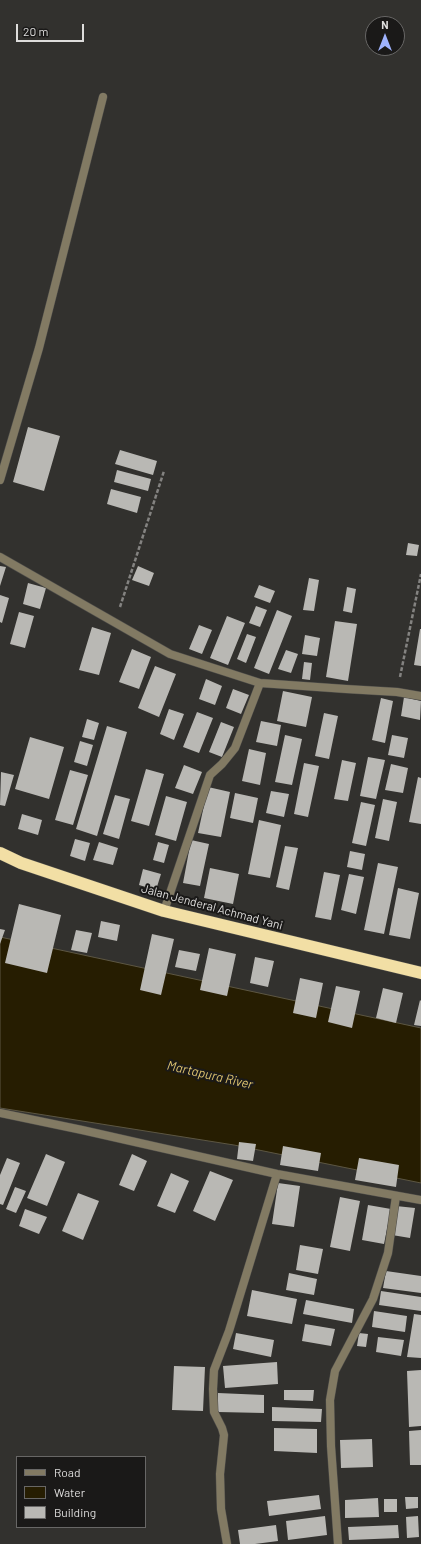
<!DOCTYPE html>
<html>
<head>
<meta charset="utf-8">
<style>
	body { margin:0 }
	#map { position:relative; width:421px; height:1544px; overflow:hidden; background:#32312e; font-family:Barlow,sans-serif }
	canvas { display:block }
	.legend { position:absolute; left:16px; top:1456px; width:130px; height:72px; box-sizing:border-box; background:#1a1918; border:1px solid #686766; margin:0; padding:5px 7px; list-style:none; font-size:12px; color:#dedddc }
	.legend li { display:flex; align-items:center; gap:8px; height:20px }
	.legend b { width:20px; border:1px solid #686766 }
	.north { position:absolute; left:365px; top:16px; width:40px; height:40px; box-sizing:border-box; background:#1a1918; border:1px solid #686766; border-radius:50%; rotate:0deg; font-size:11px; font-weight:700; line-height:16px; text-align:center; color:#dedddc }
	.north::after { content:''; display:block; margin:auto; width:14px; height:18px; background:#9fb3fd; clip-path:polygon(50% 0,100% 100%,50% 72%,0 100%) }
	.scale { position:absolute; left:16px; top:24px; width:68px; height:18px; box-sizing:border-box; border:2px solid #dedddc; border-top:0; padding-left:5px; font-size:12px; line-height:14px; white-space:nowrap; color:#dedddc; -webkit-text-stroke:3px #1a1918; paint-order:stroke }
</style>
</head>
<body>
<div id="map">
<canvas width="421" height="1544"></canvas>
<ul class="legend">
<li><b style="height:5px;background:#827a63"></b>Road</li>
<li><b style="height:11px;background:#261d01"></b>Water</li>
<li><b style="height:11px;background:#b9b8b4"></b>Building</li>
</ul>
<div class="north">N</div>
<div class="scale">20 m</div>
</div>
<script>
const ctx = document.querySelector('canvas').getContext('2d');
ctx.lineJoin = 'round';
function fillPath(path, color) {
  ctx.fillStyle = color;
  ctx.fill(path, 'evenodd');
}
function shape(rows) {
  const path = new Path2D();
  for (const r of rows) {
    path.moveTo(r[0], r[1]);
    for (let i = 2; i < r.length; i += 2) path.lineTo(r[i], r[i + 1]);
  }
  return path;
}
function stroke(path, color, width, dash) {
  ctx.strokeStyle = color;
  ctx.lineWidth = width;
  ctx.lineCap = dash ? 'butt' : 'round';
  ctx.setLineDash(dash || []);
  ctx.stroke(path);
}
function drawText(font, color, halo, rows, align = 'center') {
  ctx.font = font + ' Barlow,sans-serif';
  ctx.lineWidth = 4;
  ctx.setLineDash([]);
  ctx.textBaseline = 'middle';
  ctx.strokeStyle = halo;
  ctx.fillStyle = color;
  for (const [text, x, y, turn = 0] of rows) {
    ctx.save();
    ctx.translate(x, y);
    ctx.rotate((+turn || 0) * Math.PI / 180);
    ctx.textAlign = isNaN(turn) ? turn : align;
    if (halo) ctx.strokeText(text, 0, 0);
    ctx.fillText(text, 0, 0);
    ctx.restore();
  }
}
const water = shape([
	[0,937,421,1028,421,1183,234,1145,0,1108,0,937]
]);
const building = shape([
	[28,427,60,436,44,491,13,482],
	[120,450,157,461,153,475,115,464],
	[117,470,151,479,148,491,114,482],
	[111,489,141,497,137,513,107,504],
	[408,543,419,545,417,556,406,555],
	[0,566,6,567,0,586],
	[138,566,154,573,149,586,132,580],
	[309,578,319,580,314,611,303,610],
	[28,583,46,588,40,609,23,604],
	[259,585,275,591,270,603,254,597],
	[347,587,356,589,352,613,343,611],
	[0,595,9,598,2,623,0,622],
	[256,606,267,610,260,627,249,623],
	[277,610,292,616,269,674,254,668],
	[19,612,34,616,25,648,10,644],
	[227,616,245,623,228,665,210,658],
	[335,621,357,624,348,681,326,677],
	[199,625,212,630,202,654,189,649],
	[92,627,111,633,99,675,79,670],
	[420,629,421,629,421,666,414,665],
	[247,634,256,637,246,663,237,659],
	[305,635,320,638,317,656,302,654],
	[132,649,151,657,139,689,119,682],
	[286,650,298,654,291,673,278,669],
	[304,662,312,663,310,680,302,679],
	[155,666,176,674,159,717,138,708],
	[206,679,222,686,215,705,199,699],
	[233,689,249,695,241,714,226,708],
	[283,691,312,697,306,727,277,721],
	[404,697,421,701,420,720,401,716],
	[381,698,393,701,385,743,372,740],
	[169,709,184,714,174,740,160,734],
	[197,712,213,718,199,753,183,747],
	[324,713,338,716,329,759,315,756],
	[87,719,99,723,94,740,82,737],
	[261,721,281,725,277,746,256,742],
	[221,722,234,727,222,757,209,752],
	[107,726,127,732,97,836,76,829],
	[285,735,302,739,292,785,275,782],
	[392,735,408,738,404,758,388,755],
	[30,737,64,747,49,799,15,789],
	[80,741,93,745,87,766,74,762],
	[249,749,266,753,260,785,242,781],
	[368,757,385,760,376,799,360,796],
	[342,760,356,763,348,801,334,799],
	[304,763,319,766,308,817,294,814],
	[391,764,408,768,403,793,385,790],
	[184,765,202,772,193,794,175,788],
	[146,769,164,774,149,826,131,821],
	[70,770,88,775,73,825,55,820],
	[1,772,14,775,5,806,0,805],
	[418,777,421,778,421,824,409,822],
	[208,787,230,792,221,837,198,833],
	[271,791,289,794,284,817,266,813],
	[235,793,258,798,253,823,230,818],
	[115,795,130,799,119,839,103,834],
	[166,796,187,802,176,841,155,835],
	[383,799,397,802,389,841,375,838],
	[361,802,375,805,366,846,352,843],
	[22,814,42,820,38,835,18,829],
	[259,820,281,825,270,878,248,874],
	[75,839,90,843,85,861,70,856],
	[191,840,209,844,200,886,183,883],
	[99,842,118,848,113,865,93,860],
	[158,842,169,845,164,863,153,860],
	[285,846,298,848,289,890,276,887],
	[350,851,365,854,362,870,347,867],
	[378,863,398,867,384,934,364,930],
	[210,868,239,874,233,904,204,898],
	[143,869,161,874,156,890,139,885],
	[324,872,340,875,331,920,315,917],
	[349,874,364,877,356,914,341,910],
	[398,888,419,893,410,939,389,935],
	[19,904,61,915,47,973,5,963],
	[101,921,120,925,117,941,98,937],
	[0,929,5,930,0,944],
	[76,930,92,933,87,953,71,950],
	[152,934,174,939,161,995,140,990],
	[209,948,236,954,227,996,200,990],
	[179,950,200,954,196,971,175,967],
	[255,957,274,961,268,987,250,983],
	[300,978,323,983,316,1018,293,1013],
	[336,986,360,991,352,1028,328,1022],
	[383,988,403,993,396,1023,376,1018],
	[420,1000,421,1001,421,1026,414,1025],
	[239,1142,256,1144,253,1161,237,1159],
	[283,1146,321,1153,318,1171,280,1165],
	[46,1154,65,1162,47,1206,27,1198],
	[132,1154,147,1161,134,1191,119,1185],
	[7,1158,20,1163,3,1205,0,1204,0,1175],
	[359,1158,399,1165,396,1187,355,1180],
	[210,1171,233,1180,215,1221,193,1211],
	[171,1173,189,1181,175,1213,157,1206],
	[278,1183,300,1186,294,1227,272,1224],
	[15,1187,26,1191,16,1213,6,1209],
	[78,1193,99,1201,83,1240,62,1231],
	[340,1197,360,1201,350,1251,330,1247],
	[368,1205,391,1209,384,1244,362,1240],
	[396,1206,415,1208,410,1238,392,1235],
	[25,1209,47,1217,39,1234,19,1226],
	[300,1245,323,1249,318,1274,296,1270],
	[386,1271,421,1276,421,1293,383,1288],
	[289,1273,317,1279,314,1295,286,1290],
	[252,1290,297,1299,292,1324,247,1316],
	[381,1291,421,1297,421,1311,379,1305],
	[306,1300,354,1309,352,1323,303,1314],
	[374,1311,407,1316,405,1332,372,1327],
	[414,1314,421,1315,421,1358,407,1357],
	[305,1324,335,1329,331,1346,302,1341],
	[236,1333,274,1340,271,1357,233,1349],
	[359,1333,368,1334,366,1347,357,1346],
	[378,1337,404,1340,401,1356,376,1352],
	[277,1362,278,1384,225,1388,223,1366],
	[174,1366,205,1367,203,1411,172,1410],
	[421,1370,421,1426,409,1427,407,1371],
	[284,1390,314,1390,313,1401,284,1400],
	[218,1393,264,1395,264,1413,218,1412],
	[272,1407,322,1409,321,1422,272,1421],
	[274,1428,317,1429,317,1453,274,1451],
	[421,1430,421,1465,410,1465,409,1431],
	[372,1439,373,1467,341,1468,340,1440],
	[319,1495,321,1509,269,1516,267,1501],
	[405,1497,418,1497,418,1508,406,1509],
	[378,1498,379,1517,345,1518,345,1500],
	[384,1499,397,1499,397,1512,384,1512],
	[325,1516,327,1535,288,1540,286,1521],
	[418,1516,419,1537,407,1538,406,1517],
	[276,1525,278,1541,255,1544,240,1544,238,1530],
	[398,1525,399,1538,349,1540,348,1527]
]);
const path = shape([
	[120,607,164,471],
	[400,677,421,574]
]);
const street = shape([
	[0,480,39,348,103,97],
	[0,557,170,654,260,683],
	[164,911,210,775,222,764,235,748,260,683,346,689,397,692,421,696],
	[0,1113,82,1130,277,1174,421,1200],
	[227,1544,221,1509,220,1474,224,1435,222,1428,214,1412,213,1389,214,1370,229,1331,277,1174],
	[338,1544,331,1446,330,1400,335,1371,373,1299,388,1253,396,1196]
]);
const highway = shape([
	[0,853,21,863,164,911,421,973]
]);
const streetNames = [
	["Jalan Jenderal Achmad Yani",212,907,15]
];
const waterNames = [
	["Martapura River",210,1075,13]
];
fillPath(water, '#261d01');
stroke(water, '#5d5743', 1);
fillPath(building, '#b9b8b4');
stroke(street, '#4e4d4a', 9);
stroke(highway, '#4e4d4a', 13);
stroke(path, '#848381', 2.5, [4, 2]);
stroke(street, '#827a63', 8);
stroke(highway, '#f2dfa5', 12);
drawText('12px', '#dedddc', '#1a1918', streetNames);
drawText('italic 13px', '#dbc16e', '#1a1918', waterNames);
</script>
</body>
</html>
